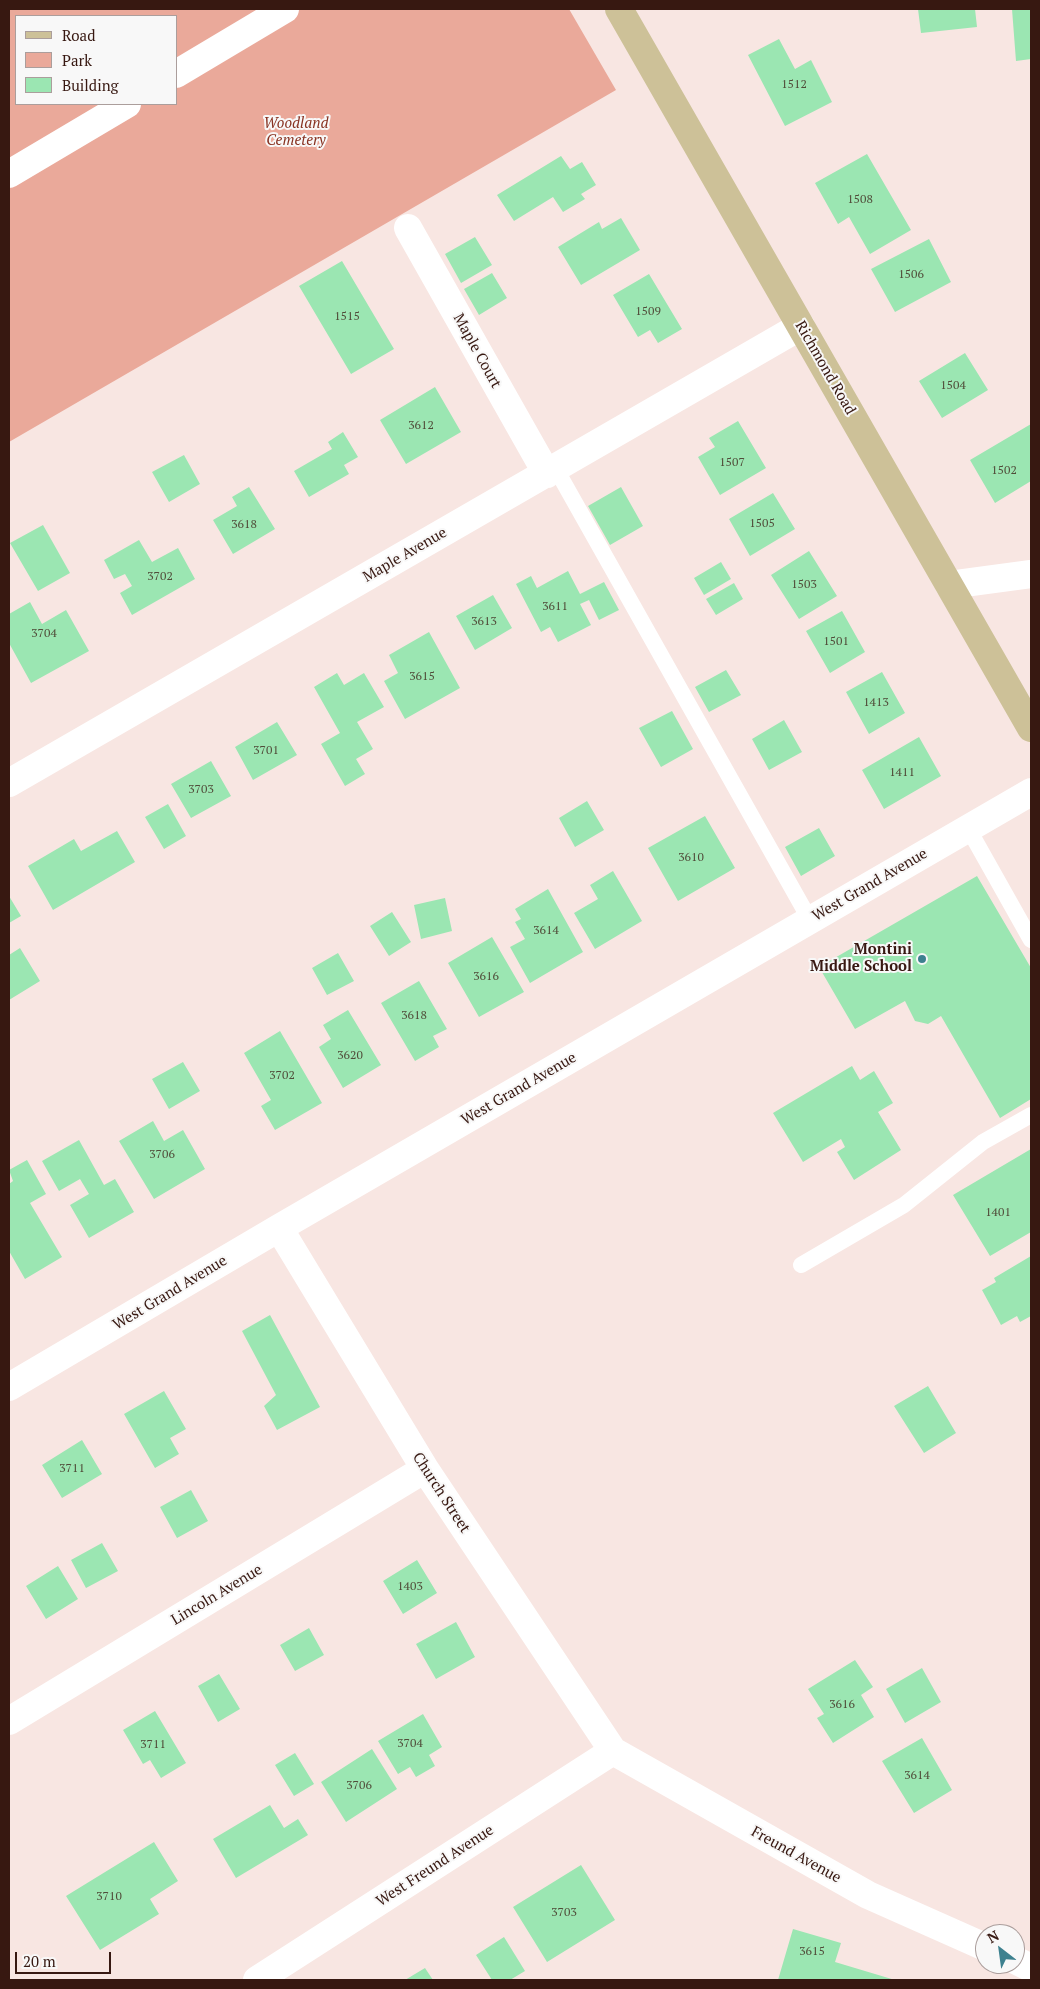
<!DOCTYPE html>
<html>
<head>
<meta charset="utf-8">
<style>
	body { margin:0 }
	#map { position:relative; width:1040px; height:1989px; overflow:hidden; background:#f8e6e2; font-family:"PT Serif",serif }
	canvas { display:block }
	.frame { position:absolute; inset:0; border:10px solid #371811; pointer-events:none }
	.legend { position:absolute; left:15px; top:15px; width:162px; height:90px; box-sizing:border-box; background:#f8f8f8; border:1px solid #ab9e9c; margin:0; padding:6px 9px; list-style:none; font-size:15px; color:#371811 }
	.legend li { display:flex; align-items:center; gap:10px; height:25px }
	.legend b { width:25px; border:1px solid #ab9e9c }
	.north { position:absolute; left:975px; top:1924px; width:50px; height:50px; box-sizing:border-box; background:#f8f8f8; border:1px solid #ab9e9c; border-radius:50%; rotate:330deg; font-size:14px; font-weight:700; line-height:20px; text-align:center; color:#371811 }
	.north::after { content:''; display:block; margin:auto; width:18px; height:22px; background:#3d818f; clip-path:polygon(50% 0,100% 100%,50% 72%,0 100%) }
	.scale { position:absolute; left:15px; top:1952px; width:96px; height:22px; box-sizing:border-box; border:2px solid #371811; border-top:0; padding-left:6px; font-size:15px; line-height:18px; white-space:nowrap; color:#371811; -webkit-text-stroke:4px #f8f8f8; paint-order:stroke }
</style>
</head>
<body>
<div id="map">
<canvas width="1040" height="1989"></canvas>
<div class="frame"></div>
<ul class="legend">
<li><b style="height:6px;background:#cdc198"></b>Road</li>
<li><b style="height:14px;background:#eaa99a"></b>Park</li>
<li><b style="height:14px;background:#9be6b2"></b>Building</li>
</ul>
<div class="north">N</div>
<div class="scale">20 m</div>
</div>
<script>
const ctx = document.querySelector('canvas').getContext('2d');
ctx.lineJoin = 'round';
function fillPath(path, color) {
  ctx.fillStyle = color;
  ctx.fill(path, 'evenodd');
}
function shape(rows) {
  const path = new Path2D();
  for (const r of rows) {
    path.moveTo(r[0], r[1]);
    for (let i = 2; i < r.length; i += 2) path.lineTo(r[i], r[i + 1]);
  }
  return path;
}
function stroke(path, color, width, dash) {
  ctx.strokeStyle = color;
  ctx.lineWidth = width;
  ctx.lineCap = dash ? 'butt' : 'round';
  ctx.setLineDash(dash || []);
  ctx.stroke(path);
}
function drawText(font, color, halo, rows, align = 'center') {
  ctx.font = font + ' "PT Serif",serif';
  ctx.lineWidth = 4;
  ctx.setLineDash([]);
  ctx.textBaseline = 'middle';
  ctx.strokeStyle = halo;
  ctx.fillStyle = color;
  for (const [text, x, y, turn = 0] of rows) {
    ctx.save();
    ctx.translate(x, y);
    ctx.rotate((+turn || 0) * Math.PI / 180);
    ctx.textAlign = isNaN(turn) ? turn : align;
    if (halo) ctx.strokeText(text, 0, 0);
    ctx.fillText(text, 0, 0);
    ctx.restore();
  }
}
const green = shape([
	[9,9,569,9,616,90,9,442],
	[16,16,176,16,176,104,16,104]
]);
const building = shape([
	[918,9,975,9,977,27,921,33],
	[1012,9,1031,9,1031,59,1016,61],
	[779,39,795,69,811,60,832,102,785,126,748,55],
	[867,154,911,230,870,254,849,217,838,224,815,183],
	[561,156,570,169,582,162,596,185,581,194,585,199,563,212,553,197,514,221,497,195],
	[621,218,640,250,581,285,558,247,599,222,602,229],
	[475,237,492,265,461,283,445,254],
	[929,239,951,282,895,312,871,269],
	[342,261,394,349,351,374,299,286],
	[492,273,507,298,479,315,464,289],
	[649,274,682,329,658,343,650,330,638,337,613,295],
	[965,353,988,390,942,418,919,381],
	[435,387,461,432,406,464,380,420],
	[738,421,766,468,720,495,698,457,715,447,709,438],
	[1031,424,1031,481,995,503,970,460],
	[343,432,358,457,344,465,349,474,309,497,294,471,332,449,328,442],
	[184,455,200,484,169,502,152,472],
	[249,487,275,529,233,554,213,520,237,506,232,497],
	[621,487,643,526,610,545,588,506],
	[773,493,795,529,750,556,729,519],
	[43,525,70,573,38,591,10,543],
	[139,540,152,562,178,548,195,579,132,615,120,593,132,586,125,574,114,579,104,560],
	[809,551,837,596,799,619,771,575],
	[721,562,731,579,704,595,694,578],
	[568,571,580,594,604,582,619,610,599,620,589,600,580,604,591,625,558,642,550,627,541,632,516,584,531,576,537,588],
	[734,583,743,599,716,615,706,599],
	[493,595,512,628,475,650,456,616],
	[30,602,42,624,66,610,89,651,31,683,9,643,9,614],
	[842,611,865,652,830,673,806,631],
	[429,632,460,688,405,719,384,681,398,673,389,655],
	[726,670,741,695,709,712,695,687],
	[882,672,905,713,869,734,846,692],
	[337,673,344,685,364,673,384,707,357,722,373,749,356,759,365,774,345,786,321,744,340,733,314,687],
	[672,711,693,749,661,767,639,728],
	[784,720,802,752,769,770,752,739],
	[277,722,297,755,253,780,235,747],
	[919,737,941,776,884,809,862,770],
	[211,761,231,796,191,818,171,784],
	[587,801,604,830,575,847,559,818],
	[168,804,186,836,164,849,145,817],
	[705,816,735,868,678,901,648,848],
	[819,828,835,856,801,876,785,847],
	[117,831,135,862,53,910,28,866,74,839,81,851],
	[613,871,642,921,595,949,574,913,598,899,590,885],
	[977,876,1031,968,1031,1099,1000,1118,941,1016,928,1024,915,1021,905,1001,855,1029,819,967],
	[548,889,583,952,530,983,510,947,525,939,515,922,521,919,515,909],
	[9,896,21,916,9,923],
	[445,898,452,931,421,939,414,905],
	[392,912,411,942,389,956,370,926],
	[492,937,524,992,479,1017,448,963],
	[20,948,40,981,9,1000,9,955],
	[338,953,354,981,327,995,312,968],
	[419,981,447,1029,433,1036,439,1047,415,1061,381,1003],
	[348,1010,381,1065,343,1088,319,1047,331,1039,323,1025],
	[280,1031,322,1103,275,1130,261,1106,271,1100,244,1053],
	[183,1062,200,1091,169,1109,152,1079],
	[852,1066,860,1080,874,1071,893,1103,878,1112,901,1150,854,1180,837,1152,845,1147,841,1139,803,1162,773,1113],
	[153,1121,164,1141,183,1130,205,1169,154,1199,119,1141],
	[79,1140,104,1185,115,1179,134,1212,89,1238,70,1205,89,1194,80,1179,59,1191,42,1161],
	[1031,1149,1031,1232,990,1256,953,1195],
	[27,1160,46,1194,30,1203,62,1257,25,1279,9,1251,9,1184,13,1181,9,1170],
	[1031,1256,1031,1316,1020,1322,1017,1316,1001,1325,982,1290,996,1282,994,1278],
	[270,1315,320,1407,277,1430,264,1406,276,1395,242,1331],
	[928,1386,956,1433,924,1453,894,1406],
	[164,1391,186,1429,170,1438,179,1454,155,1468,124,1414],
	[82,1440,102,1474,62,1498,42,1465],
	[191,1490,208,1521,177,1538,160,1507],
	[102,1543,118,1571,86,1588,71,1560],
	[417,1560,437,1593,403,1614,383,1581],
	[58,1566,78,1599,46,1619,26,1586],
	[456,1622,475,1657,436,1679,416,1644],
	[309,1628,324,1655,295,1671,280,1645],
	[855,1660,873,1687,861,1695,874,1717,833,1743,817,1718,824,1714,808,1689],
	[922,1668,941,1702,905,1723,886,1689],
	[219,1674,240,1709,218,1722,198,1686],
	[155,1711,186,1763,161,1778,150,1760,143,1764,123,1730],
	[423,1714,442,1747,429,1755,435,1766,416,1777,410,1767,398,1774,378,1741],
	[922,1738,952,1790,914,1813,882,1761],
	[372,1749,397,1789,346,1822,321,1782],
	[295,1753,314,1784,294,1796,275,1765],
	[270,1805,284,1828,298,1819,308,1835,236,1878,213,1839],
	[154,1842,178,1881,150,1899,159,1914,100,1950,66,1896],
	[581,1865,615,1920,547,1962,513,1907],
	[793,1929,841,1943,835,1962,895,1980,778,1980],
	[504,1937,525,1971,510,1980,492,1980,476,1955],
	[425,1968,433,1980,405,1980]
]);
const service = shape([
	[556,469,810,920],
	[968,828,1031,940],
	[801,1265,904,1205,983,1142,1031,1115]
]);
const minor = shape([
	[176,74,285,9],
	[9,174,127,104],
	[408,228,547,474],
	[949,585,1031,574],
	[9,783,801,326],
	[279,1228,425,1469,613,1751,868,1895,985,1947],
	[9,1387,279,1228,1031,792],
	[9,1721,425,1469],
	[1015,1960,1031,1968],
	[257,1980,613,1751]
]);
const primary = shape([
	[619,9,1031,728]
]);
const markers = [
	[922,959,5,"#3d818f"]
];
const numberNames = [
	["1512",794,85],
	["1508",860,200],
	["1506",911,275],
	["1509",648,312],
	["1515",347,317],
	["1504",953,386],
	["3612",421,426],
	["1507",732,463],
	["1502",1004,471],
	["1505",762,524],
	["3618",244,525],
	["3702",160,577],
	["1503",804,585],
	["3611",555,607],
	["3613",484,622],
	["3704",44,634],
	["1501",836,642],
	["3615",422,677],
	["1413",876,703],
	["3701",266,751],
	["1411",902,773],
	["3703",201,790],
	["3610",691,858],
	["3614",546,931],
	["3616",486,977],
	["3618",414,1016],
	["3620",350,1056],
	["3702",282,1076],
	["3706",162,1155],
	["1401",998,1213],
	["3711",72,1469],
	["1403",410,1587],
	["3616",842,1705],
	["3704",410,1744],
	["3711",153,1745],
	["3614",917,1776],
	["3706",359,1786],
	["3710",109,1897],
	["3703",564,1913],
	["3615",812,1952]
];
const parkNames = [
	["Woodland",296,124],
	["Cemetery",296,141]
];
const streetNames = [
	["Maple Court",477,351,61],
	["Richmond Road",825,368,60],
	["Maple Avenue",405,555,-30],
	["West Grand Avenue",870,885,-30],
	["West Grand Avenue",519,1089,-30],
	["West Grand Avenue",170,1293,-31],
	["Church Street",441,1493,57],
	["Lincoln Avenue",217,1595,-31],
	["Freund Avenue",796,1855,29],
	["West Freund Avenue",435,1866,-33]
];
const poiNames = [
	["Montini",912,950],
	["Middle School",912,967]
];
fillPath(green, '#eaa99a');
fillPath(building, '#9be6b2');
stroke(service, '#fff', 16);
stroke(minor, '#fff', 28);
stroke(primary, '#cdc198', 28);
for (const [x, y, r, color] of markers) {
  const dot = new Path2D();
  dot.arc(x, y, r, 0, 2 * Math.PI);
  ctx.fillStyle = color;
  ctx.fill(dot);
  stroke(dot, '#f8f8f8', 2);
}
drawText('12px', '#504c39', null, numberNames);
drawText('italic 15px', '#883221', '#f8f8f8', parkNames);
drawText('15px', '#371811', '#f8f8f8', streetNames);
drawText('bold 15px', '#371811', '#f8f8f8', poiNames, 'right');
</script>
</body>
</html>
